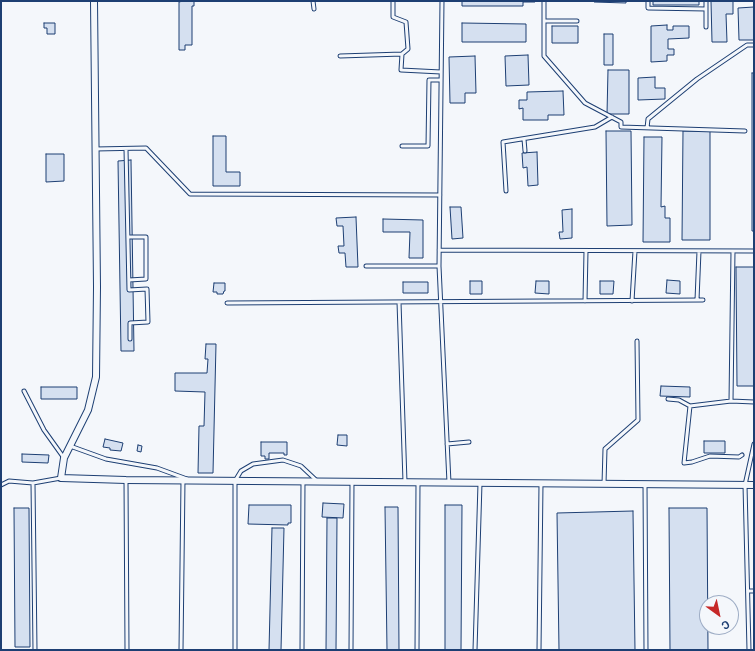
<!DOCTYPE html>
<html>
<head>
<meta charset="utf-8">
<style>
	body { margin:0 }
	#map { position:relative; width:755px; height:651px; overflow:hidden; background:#f4f7fb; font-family:Roboto,sans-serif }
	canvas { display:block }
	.frame { position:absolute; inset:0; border:2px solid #1d3f73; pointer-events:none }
	.north { position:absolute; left:699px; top:595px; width:40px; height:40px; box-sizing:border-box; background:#f4f7fb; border:1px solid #9eadc5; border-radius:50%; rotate:147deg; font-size:11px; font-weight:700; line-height:16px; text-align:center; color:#1d3f73 }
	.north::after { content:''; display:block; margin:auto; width:14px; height:18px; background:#c62828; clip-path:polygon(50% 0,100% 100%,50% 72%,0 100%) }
</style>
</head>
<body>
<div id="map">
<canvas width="755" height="651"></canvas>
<div class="frame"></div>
<div class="north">С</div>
</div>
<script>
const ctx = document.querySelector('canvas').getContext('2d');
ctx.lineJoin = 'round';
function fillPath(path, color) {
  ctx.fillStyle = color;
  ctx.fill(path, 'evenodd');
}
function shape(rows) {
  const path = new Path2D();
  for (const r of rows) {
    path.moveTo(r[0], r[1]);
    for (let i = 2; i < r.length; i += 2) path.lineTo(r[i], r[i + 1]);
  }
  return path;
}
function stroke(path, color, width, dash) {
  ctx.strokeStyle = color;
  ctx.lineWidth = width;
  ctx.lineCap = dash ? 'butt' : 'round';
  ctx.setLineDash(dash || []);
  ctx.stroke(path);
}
const building = shape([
	[183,1,194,1,194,6,192,6,192,45,185,45,185,50,179,50,179,2,183,1],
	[462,1,535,1,535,2,523,2,523,6,462,6,462,1],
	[594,1,626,1,626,3,594,2,594,1],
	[653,1,699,1,699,5,653,5,653,1],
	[711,1,733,1,733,14,726,14,727,42,712,42,711,1],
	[754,7,754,40,739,40,738,8,754,7],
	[44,23,55,23,55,34,47,34,47,28,44,28,44,23],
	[462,23,526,24,526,42,462,42,462,23],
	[667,25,667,30,673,30,673,26,689,26,689,38,668,39,668,49,674,49,674,55,667,55,667,61,651,62,651,26,667,25],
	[552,26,578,26,578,43,552,43,552,26],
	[604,34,613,34,613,65,604,65,604,34],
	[528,55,529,85,506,86,505,56,528,55],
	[475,56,476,93,465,93,465,103,450,103,449,57,475,56],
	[608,70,629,70,629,114,607,114,608,70],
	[752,73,754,73,754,231,752,231,752,73],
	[655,77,655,88,665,88,665,99,638,100,638,78,655,77],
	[563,91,564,115,548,115,548,120,523,120,523,108,519,109,519,100,527,100,527,92,563,91],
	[606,131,631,131,632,225,607,226,606,131],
	[683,131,710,131,710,240,682,240,683,131],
	[213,136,226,136,226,172,240,172,240,186,213,186,213,136],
	[644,137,662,137,661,207,665,206,665,218,670,218,670,242,643,242,644,137],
	[537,152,538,185,528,186,527,167,523,168,522,153,537,152],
	[46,154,64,154,64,181,46,182,46,154],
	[131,160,134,351,121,351,118,161,131,160],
	[450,207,461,207,463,238,452,239,450,207],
	[572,209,572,238,560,239,559,232,563,232,562,210,572,209],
	[356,217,358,267,346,267,345,253,339,253,338,246,344,246,343,226,337,226,336,218,356,217],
	[383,219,423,220,423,258,409,258,410,232,383,232,383,219],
	[736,267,754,267,754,386,737,386,736,267],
	[667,280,680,281,680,294,666,293,667,280],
	[470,281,482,281,482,294,470,294,470,281],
	[536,281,549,281,549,294,535,293,536,281],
	[600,281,614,281,613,294,600,294,600,281],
	[403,282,428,282,428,293,403,293,403,282],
	[214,283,225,283,225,291,224,291,223,294,217,294,217,292,213,292,214,283],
	[206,344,216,344,213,473,198,473,199,426,204,426,205,392,175,391,175,373,207,373,208,359,205,359,206,344],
	[661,386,690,387,690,397,660,396,661,386],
	[41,387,77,387,77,399,41,399,41,387],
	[338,435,347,435,347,446,337,445,338,435],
	[105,439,123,443,121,451,110,450,110,448,103,447,105,439],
	[704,441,725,441,725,453,704,453,704,441],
	[261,442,287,442,287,455,284,455,284,453,269,453,269,459,265,459,265,456,261,456,261,442],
	[138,445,142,446,141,452,137,451,138,445],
	[22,454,49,455,48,463,22,462,22,454],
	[323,503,344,504,343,518,322,517,323,503],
	[249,505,291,505,291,523,288,523,288,525,248,524,249,505],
	[445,505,462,505,461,650,445,650,445,505],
	[385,507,398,507,399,650,387,650,385,507],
	[14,508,29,508,30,647,15,647,14,508],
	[669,508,707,508,708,650,670,650,669,508],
	[633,511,635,650,559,650,557,513,633,511],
	[327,518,337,518,336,650,326,650,327,518],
	[272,528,284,528,281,650,269,650,272,528]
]);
const lane = shape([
	[313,1,314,9],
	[442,1,439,266,449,483],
	[544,1,544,56,585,103,621,122,621,127,745,131],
	[648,1,648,8,706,9],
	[706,1,706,27],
	[544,21,577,21],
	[402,54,401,70,441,72],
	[340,56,402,54,408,49,406,22,393,17,393,1],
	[647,128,648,119,697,79,747,45,754,45],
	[524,139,525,151],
	[402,146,428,146,429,80,441,80],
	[95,149,146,148,190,194,440,195],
	[126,149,129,290,147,289,148,322,130,323,130,339],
	[506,191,503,142,595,127,612,117],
	[128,237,146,237,146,279,129,280],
	[439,250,754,251],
	[366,266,439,266],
	[697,300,699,251],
	[585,301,586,251],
	[632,301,635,251],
	[399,302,405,482],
	[227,303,703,300],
	[24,391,44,430,64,458],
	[668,399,679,400,690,406],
	[731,401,733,251],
	[447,444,469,442],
	[70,446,106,459,157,468,187,479],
	[742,455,739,457,710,456,692,462,684,463,690,406,731,401,754,402],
	[126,480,127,650],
	[604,484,605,449,638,420,637,341],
	[645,484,646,650],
	[1,485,9,481,33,483],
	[748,591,754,591],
	[35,650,33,483,61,478],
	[181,650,183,480],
	[235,650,235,481,241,471,253,464,283,460,301,466,317,481],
	[302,650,303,482],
	[351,650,352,482],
	[417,650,418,483],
	[475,650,480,483],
	[539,650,541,484],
	[749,650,745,485,754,444]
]);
const street = shape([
	[94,1,97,287,96,377,88,410,64,458,61,478,126,480,754,485]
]);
fillPath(building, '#d5e0f0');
stroke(building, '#1d3f73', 1);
stroke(lane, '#1d3f73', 5);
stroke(street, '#1d3f73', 8);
stroke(lane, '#f4f7fb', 3);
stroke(street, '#f4f7fb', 6);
</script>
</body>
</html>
